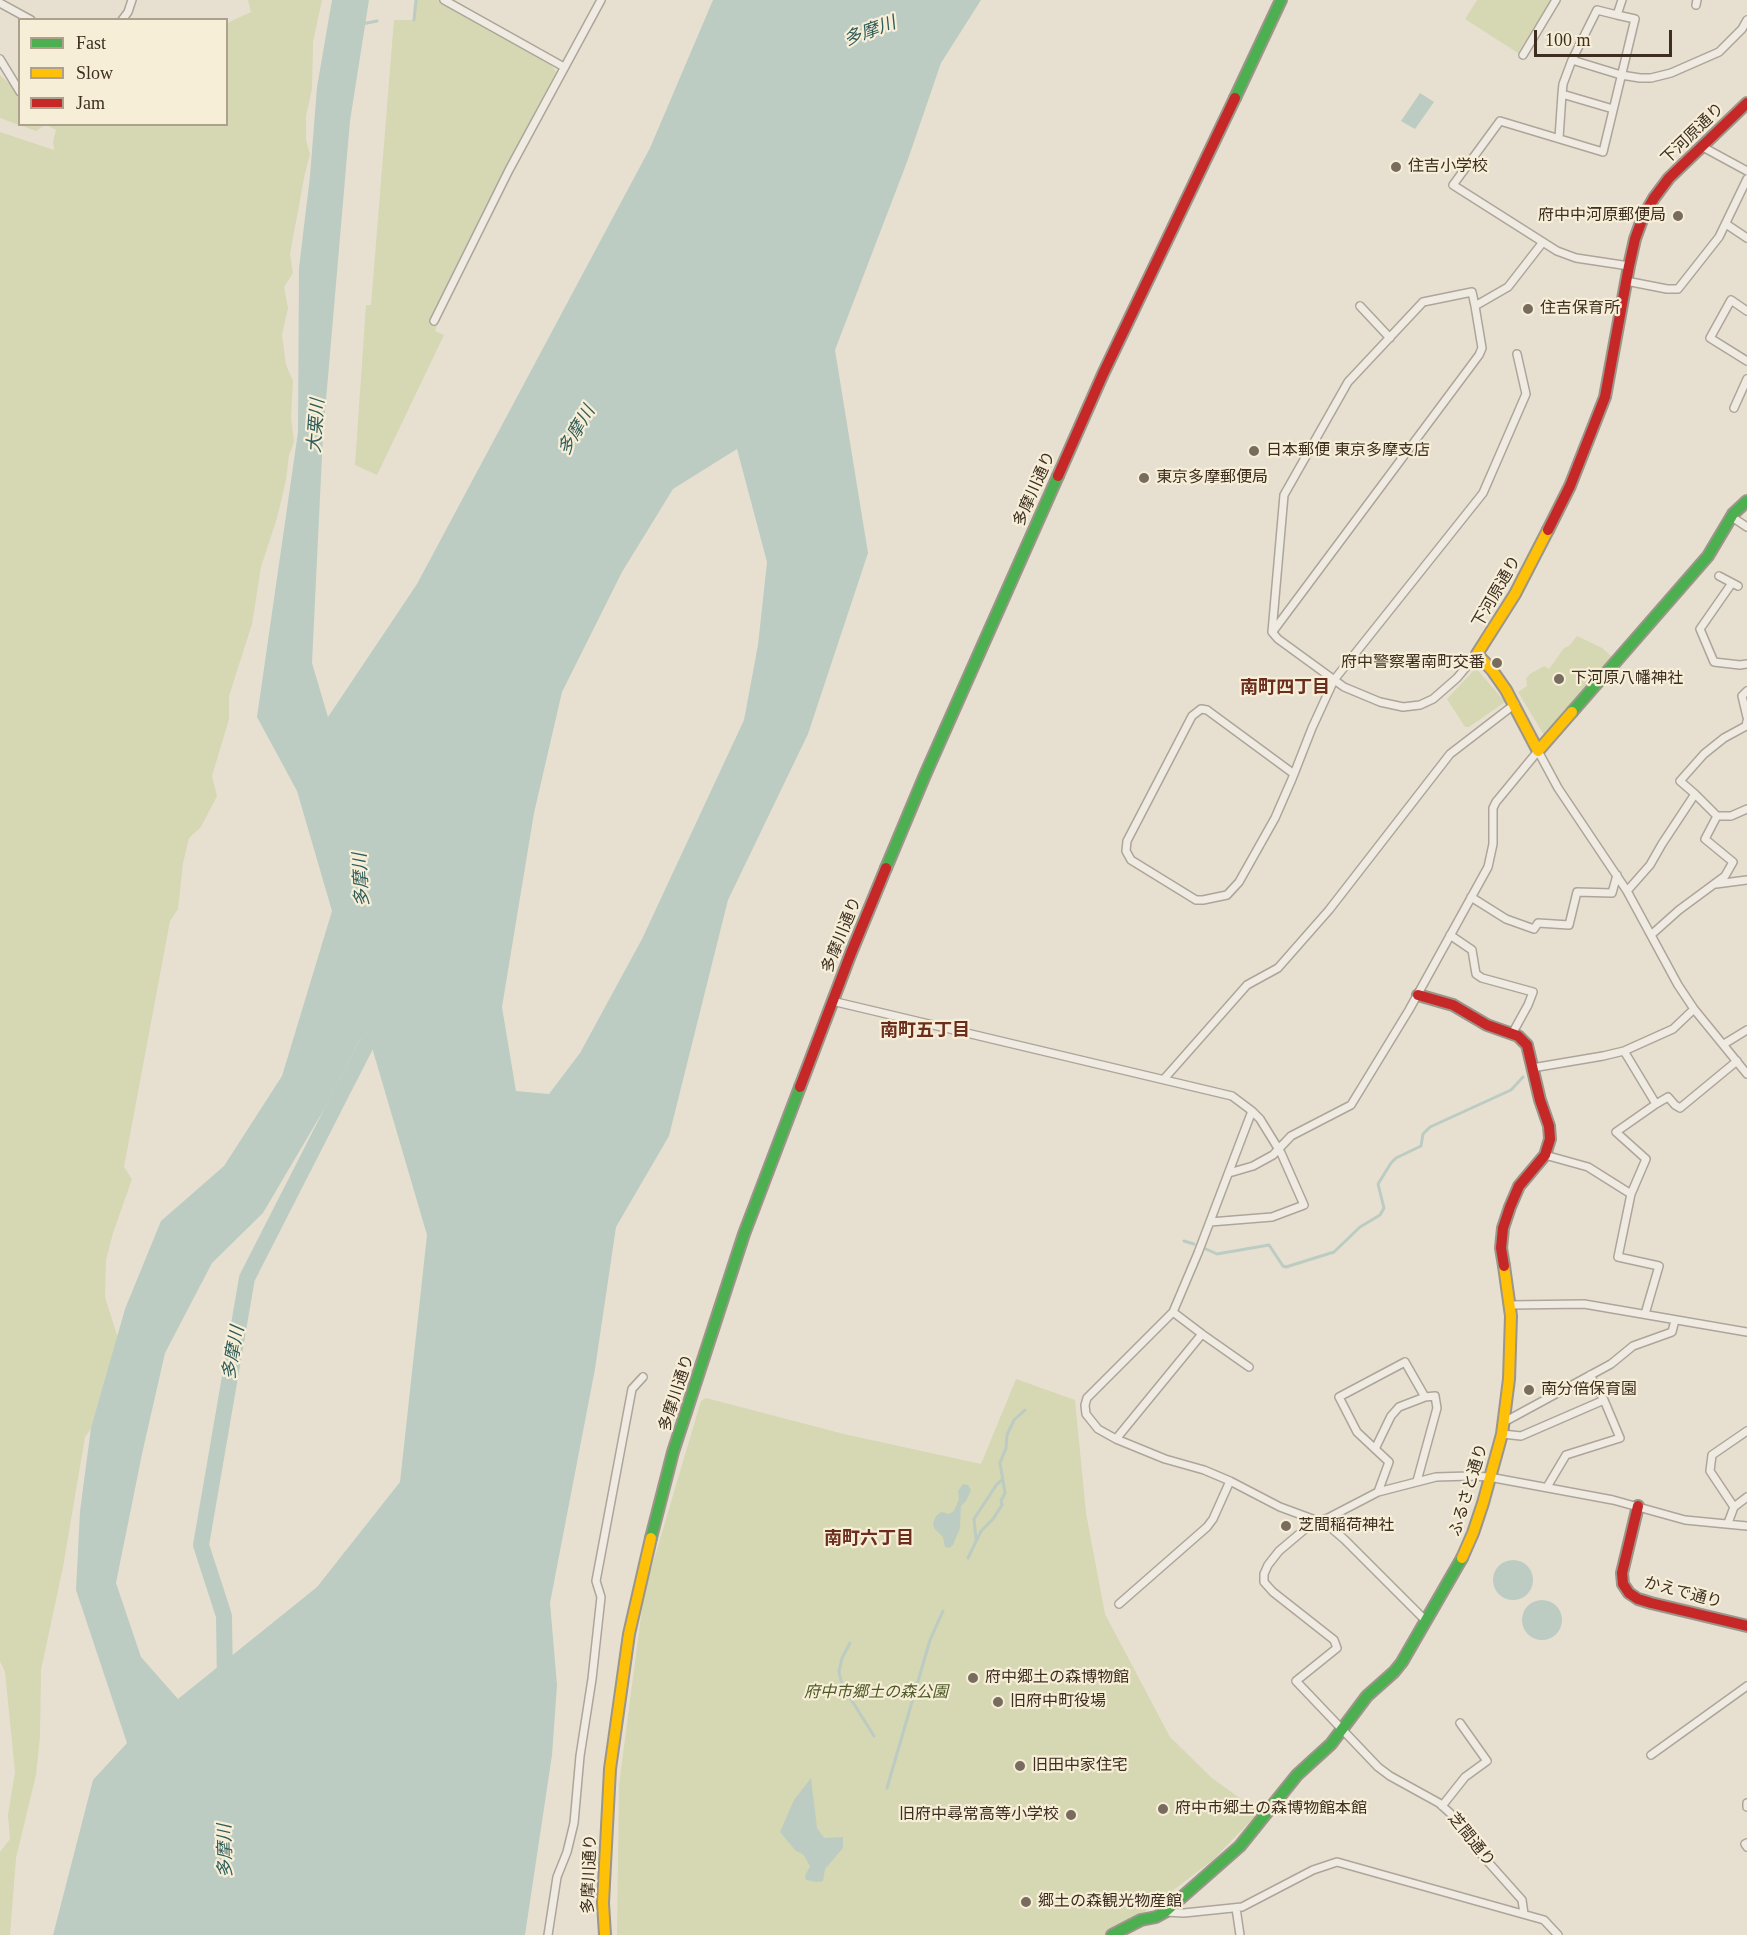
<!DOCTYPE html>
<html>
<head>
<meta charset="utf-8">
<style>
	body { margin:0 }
	#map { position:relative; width:1747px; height:1935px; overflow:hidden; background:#e7e0d1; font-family:"Times New Roman",serif }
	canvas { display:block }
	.legend { position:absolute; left:18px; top:18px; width:210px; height:108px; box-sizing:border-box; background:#f7eed8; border:2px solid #ada18e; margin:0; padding:8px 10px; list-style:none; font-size:18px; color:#3d2e20 }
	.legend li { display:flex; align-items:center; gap:12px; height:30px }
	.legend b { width:30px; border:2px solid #ada18e }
	.scale { position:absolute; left:1534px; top:30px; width:138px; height:27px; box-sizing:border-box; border:3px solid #3d2e20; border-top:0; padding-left:8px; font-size:18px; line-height:21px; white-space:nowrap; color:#3d2e20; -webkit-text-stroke:4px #f7eed8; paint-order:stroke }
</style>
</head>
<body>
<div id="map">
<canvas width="1747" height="1935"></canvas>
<ul class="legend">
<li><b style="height:8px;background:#4caf50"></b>Fast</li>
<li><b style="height:8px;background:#ffc107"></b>Slow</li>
<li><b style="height:8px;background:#c62828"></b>Jam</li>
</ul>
<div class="scale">100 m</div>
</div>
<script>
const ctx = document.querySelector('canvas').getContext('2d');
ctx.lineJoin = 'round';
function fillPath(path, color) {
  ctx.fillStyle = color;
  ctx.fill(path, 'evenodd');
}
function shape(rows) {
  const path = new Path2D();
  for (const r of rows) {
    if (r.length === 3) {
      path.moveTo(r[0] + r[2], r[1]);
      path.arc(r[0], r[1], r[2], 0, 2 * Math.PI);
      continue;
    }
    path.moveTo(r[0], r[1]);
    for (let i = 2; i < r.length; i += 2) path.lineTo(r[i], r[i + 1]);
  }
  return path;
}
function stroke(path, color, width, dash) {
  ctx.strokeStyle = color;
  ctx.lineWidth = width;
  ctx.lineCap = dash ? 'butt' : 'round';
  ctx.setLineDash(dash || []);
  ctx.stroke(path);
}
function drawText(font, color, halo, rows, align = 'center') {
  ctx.font = font + ' "Times New Roman","Noto Sans JP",serif';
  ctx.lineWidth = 4.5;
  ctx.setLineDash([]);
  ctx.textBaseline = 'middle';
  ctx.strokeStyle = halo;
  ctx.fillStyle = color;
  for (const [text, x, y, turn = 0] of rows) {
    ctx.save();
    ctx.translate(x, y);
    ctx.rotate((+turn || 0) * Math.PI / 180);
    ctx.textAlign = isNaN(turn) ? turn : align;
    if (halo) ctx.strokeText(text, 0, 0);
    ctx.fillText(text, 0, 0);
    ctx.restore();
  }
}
const green = shape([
	[248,0,322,0,313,42,312,89,306,116,306,140,310,154,305,173,290,254,293,273,284,287,288,308,282,335,286,365,293,381,291,416,294,442,289,455,286,480,277,518,261,567,252,624,229,696,229,719,212,776,217,796,201,827,189,838,183,863,178,909,170,921,124,1167,132,1179,113,1233,106,1260,105,1297,116,1332,127,1357,122,1388,85,1437,63,1567,41,1670,40,1736,36,1775,16,1858,10,1935,0,1935,0,1852,10,1839,8,1815,15,1772,5,1672,0,1661,0,132,54,150,53,142,56,130,47,125,226,124,227,23,251,12],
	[416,0,443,0,552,66,556,72,509,161,431,319,438,322,435,331,444,335,377,475,355,465,366,305,371,305,394,20,414,20],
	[1477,0,1551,0,1518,53,1465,19],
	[0,75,14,88,19,96,20,124,45,125,36,131,0,118],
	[1577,636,1602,648,1612,657,1588,684,1590,689,1579,705,1572,703,1544,735,1518,692,1527,686,1526,678,1530,674,1544,666,1549,669,1564,648,1569,646],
	[1476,668,1505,702,1469,727,1465,727,1447,699],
	[1016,1379,1075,1400,1086,1513,1105,1614,1170,1737,1212,1778,1259,1812,1213,1860,1134,1920,1104,1935,617,1935,619,1785,644,1593,701,1401,706,1398,844,1434,981,1464]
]);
const water = shape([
	[332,0,369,0,350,121,323,435,312,663,328,717,417,584,650,148,713,0,981,0,941,63,907,162,835,350,868,553,808,734,728,900,669,1136,616,1227,595,1369,550,1603,557,1685,552,1755,525,1935,53,1935,93,1780,127,1743,76,1590,80,1511,91,1428,125,1309,161,1221,224,1166,282,1076,332,911,297,791,257,717,298,432,299,268,310,176,317,87],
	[737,449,767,562,758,645,744,720,642,939,580,1053,549,1094,516,1091,502,1007,534,813,562,692,622,572,673,489],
	[366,1027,427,1235,400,1482,317,1587,178,1699,141,1657,116,1583,142,1454,165,1353,212,1263,263,1213,326,1106],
	[1420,93,1434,102,1415,129,1401,121],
	[963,1484,968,1485,971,1490,966,1501,961,1506,960,1528,953,1545,949,1548,945,1547,943,1537,934,1528,933,1523,936,1516,941,1512,949,1514,954,1511,959,1499,958,1491],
	[1513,1580,20],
	[1542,1620,20],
	[811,1778,817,1828,824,1838,843,1837,843,1848,825,1869,823,1881,816,1882,806,1880,805,1876,810,1866,803,1854,796,1851,780,1832,794,1800]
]);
const stream = shape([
	[414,20,416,0],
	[362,24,377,21],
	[1184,1241,1194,1244],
	[1206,1249,1217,1254,1269,1245,1283,1266,1286,1267,1334,1252,1360,1227,1380,1215,1384,1208,1378,1184,1391,1163,1396,1158,1421,1146,1423,1134,1430,1127,1511,1090,1523,1077],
	[976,1539,974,1519,997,1484,1002,1480],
	[968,1558,981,1531,993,1519,1002,1505,1001,1501,1005,1493,1000,1463,1006,1448,1007,1435,1014,1420,1025,1410],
	[850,1643,842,1658,839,1672,842,1685,874,1736],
	[887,1788,930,1640,943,1611]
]);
const river = shape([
	[225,1684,224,1616,201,1545,247,1278,369,1039,368,1018]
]);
const street = shape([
	[444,0,564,67],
	[1622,0,1617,15,1635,19,1603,152,1500,121,1453,185,1557,251,1576,258,1629,266],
	[0,3,31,20],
	[1696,5,1697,0],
	[1617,15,1597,10,1572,60,1621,75,1640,78,1651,78,1671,73,1719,52,1742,29,1747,20],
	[122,20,128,12,132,0],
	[1523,55,1556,0],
	[0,59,20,92],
	[1562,94,1563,84,1572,60],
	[1559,138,1562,94,1613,109],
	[1701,146,1747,171],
	[1726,224,1747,238],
	[1626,281,1667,289,1678,289,1719,237,1747,179],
	[1360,306,1390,338],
	[1475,306,1472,292,1423,302,1348,382,1284,495,1272,632,1278,639,1344,687,1380,702,1403,707,1420,705,1433,699,1457,678,1477,654],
	[1747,311,1731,300,1710,338,1747,361],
	[434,321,509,170,601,0],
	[1734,408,1747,379],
	[1732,517,1747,527],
	[1719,576,1738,586],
	[1732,583,1700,629,1714,662,1740,665,1747,664],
	[1274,630,1479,355,1482,348,1475,306,1508,287,1543,242],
	[1747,691,1742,696,1747,717],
	[1294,774,1207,710,1201,709,1192,716,1127,841,1126,851,1131,860,1196,900,1203,900,1227,895,1239,882,1275,818,1292,779,1294,774,1312,728,1334,680,1483,493,1526,394,1517,354],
	[1717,816,1731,816,1747,809],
	[1716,884,1747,880],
	[1627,891,1650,865,1662,844,1695,794,1680,781,1704,754,1724,738,1746,726,1747,721],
	[1471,897,1506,919,1534,929,1538,923,1569,925,1577,892,1612,893,1617,875],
	[1450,935,1472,950,1476,974,1482,978,1533,992,1528,1005,1512,1034],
	[1651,935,1679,910,1725,876,1733,862,1705,839,1717,816,1695,794],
	[832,1001,1232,1096,1252,1111,1260,1119,1281,1153,1304,1205,1272,1217,1210,1222],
	[1724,1044,1747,1030],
	[1624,1051,1656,1104],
	[1532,1068,1603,1056,1624,1051,1673,1029,1694,1009],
	[1164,1079,1247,985,1278,968,1329,910,1450,754,1515,704],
	[1252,1111,1198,1253,1173,1312,1087,1398,1085,1405,1086,1414,1098,1429,1116,1439,1165,1459,1204,1470,1230,1481,1280,1507,1318,1521,1330,1527,1344,1539,1426,1621],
	[1545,1155,1588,1167,1631,1194],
	[1229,1173,1253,1166,1273,1155,1291,1136,1351,1105,1409,1010,1488,867,1493,844,1493,808,1496,802,1538,751,1558,788,1627,891,1678,985,1694,1009,1747,1074],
	[1510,1305,1584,1304,1747,1332],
	[1173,1312,1202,1334,1249,1367],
	[1645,1314,1659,1266,1618,1257,1631,1194,1646,1159,1616,1132,1656,1104,1668,1097,1675,1105,1680,1108,1737,1061],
	[1504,1422,1611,1364,1633,1346,1672,1332,1675,1320],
	[1502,1434,1521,1436,1604,1400],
	[1116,1439,1202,1334],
	[1375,1449,1391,1416,1399,1407,1425,1397,1435,1396,1437,1408,1417,1481],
	[1547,1487,1566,1455,1620,1438,1604,1400,1590,1375],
	[1378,1492,1389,1462,1357,1432,1339,1397,1405,1362,1425,1397],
	[1734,1507,1710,1471,1712,1455,1747,1431],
	[1728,1523,1734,1507,1747,1497],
	[1119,1604,1207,1527,1213,1519,1230,1481],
	[1651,1755,1747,1686],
	[1747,1803,1747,1807],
	[1442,1806,1465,1777,1487,1761,1460,1723],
	[1747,1843,1745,1844,1747,1847],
	[1236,1908,1240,1935],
	[1165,1912,1184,1913,1242,1907,1313,1870,1337,1862,1544,1920,1558,1935],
	[1524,1914,1522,1900,1473,1845,1460,1825,1450,1813,1439,1803,1390,1776,1378,1767,1296,1681,1337,1648,1334,1640,1273,1592,1264,1582,1264,1574,1268,1565,1279,1551,1311,1524,1328,1518,1378,1492,1436,1477,1470,1476,1489,1477,1613,1500,1685,1520,1747,1526],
	[548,1935,557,1877,567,1852,574,1823,580,1756,592,1679,601,1597,596,1581,632,1389,643,1377]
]);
const fast = shape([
	[1235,98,1281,0],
	[1572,712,1708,556,1733,514,1747,501],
	[886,868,925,775,1058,476],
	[651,1538,673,1452,744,1234,800,1087],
	[1112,1935,1141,1920,1156,1917,1165,1912,1240,1846,1297,1775,1331,1744,1367,1696,1394,1672,1402,1662,1462,1558]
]);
const slow = shape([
	[1548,530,1515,594,1477,654,1492,670,1506,690,1538,751,1572,712],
	[1462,1558,1473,1533,1483,1503,1502,1434,1509,1379,1511,1316,1504,1266],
	[605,1935,603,1903,610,1769,629,1634,651,1538]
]);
const jam = shape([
	[1058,476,1103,374,1235,98],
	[1548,530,1570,486,1605,397,1629,266,1635,239,1643,217,1654,198,1669,178,1747,103],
	[1418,995,1453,1005,1487,1025,1518,1036,1527,1045,1540,1100,1549,1126,1550,1139,1545,1155,1519,1186,1510,1207,1503,1228,1501,1248,1504,1266],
	[800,1087,851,953,886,868],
	[1638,1506,1622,1573,1623,1584,1629,1593,1638,1599,1651,1603,1747,1626]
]);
const markers = [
	[1396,167,6,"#786c5e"],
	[1678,216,6,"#786c5e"],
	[1528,309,6,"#786c5e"],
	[1254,451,6,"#786c5e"],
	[1144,478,6,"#786c5e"],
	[1497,663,6,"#786c5e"],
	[1559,679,6,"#786c5e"],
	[1529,1390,6,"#786c5e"],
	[1286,1526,6,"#786c5e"],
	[973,1678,6,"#786c5e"],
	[998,1702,6,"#786c5e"],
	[1020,1766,6,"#786c5e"],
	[1163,1809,6,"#786c5e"],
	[1071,1815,6,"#786c5e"],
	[1026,1902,6,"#786c5e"]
];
const streetNames = [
	["下河原通り",1693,134,-44],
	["多摩川通り",1035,489,-66],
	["下河原通り",1497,592,-60],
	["多摩川通り",842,935,-68],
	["多摩川通り",677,1393,-72],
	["ふるさと通り",1469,1490,-73],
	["かえで通り",1683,1593,15],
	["芝間通り",1471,1840,51],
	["多摩川通り",590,1874,-88]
];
const poiNames = [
	["住吉小学校",1408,167],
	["府中中河原郵便局",1666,216,"right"],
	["住吉保育所",1540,309],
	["日本郵便 東京多摩支店",1266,451],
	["東京多摩郵便局",1156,478],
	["府中警察署南町交番",1485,663,"right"],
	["下河原八幡神社",1571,679],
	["南分倍保育園",1541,1390],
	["芝間稲荷神社",1298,1526],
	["府中郷土の森博物館",985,1678],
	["旧府中町役場",1010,1702],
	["旧田中家住宅",1032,1766],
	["府中市郷土の森博物館本館",1175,1809],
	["旧府中尋常高等小学校",1059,1815,"right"],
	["郷土の森観光物産館",1038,1902]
];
const parkNames = [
	["府中市郷土の森公園",876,1693]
];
const waterNames = [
	["多摩川",870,32,-20],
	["大栗川",317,426,-86],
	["多摩川",577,431,-59],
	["多摩川",362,880,-93],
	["多摩川",234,1353,-80],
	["多摩川",226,1851,-91]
];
const neighbourhoodNames = [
	["南町四丁目",1285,688],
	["南町五丁目",925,1031],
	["南町六丁目",869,1539]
];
fillPath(green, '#d6d7b3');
fillPath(water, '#bcccc2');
stroke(stream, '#bcccc2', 3);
stroke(river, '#bcccc2', 16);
stroke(street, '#ada599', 10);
stroke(fast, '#9c958a', 14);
stroke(slow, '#9c958a', 14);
stroke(jam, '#9c958a', 14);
stroke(street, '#efebe3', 7);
stroke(fast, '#4caf50', 10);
stroke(slow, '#ffc107', 10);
stroke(jam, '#c62828', 10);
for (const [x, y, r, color] of markers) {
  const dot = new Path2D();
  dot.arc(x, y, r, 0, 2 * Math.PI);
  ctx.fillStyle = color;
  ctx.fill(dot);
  stroke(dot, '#f7eed8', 2);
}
drawText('16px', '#3d2e20', '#f7eed8', streetNames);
drawText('16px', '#3d2e20', '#f7eed8', poiNames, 'left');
drawText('italic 16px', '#4d5a26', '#f7eed8', parkNames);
drawText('italic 18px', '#2f5d5a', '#f7eed8', waterNames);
drawText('bold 18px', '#6b2e1e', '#f7eed8', neighbourhoodNames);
</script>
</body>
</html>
